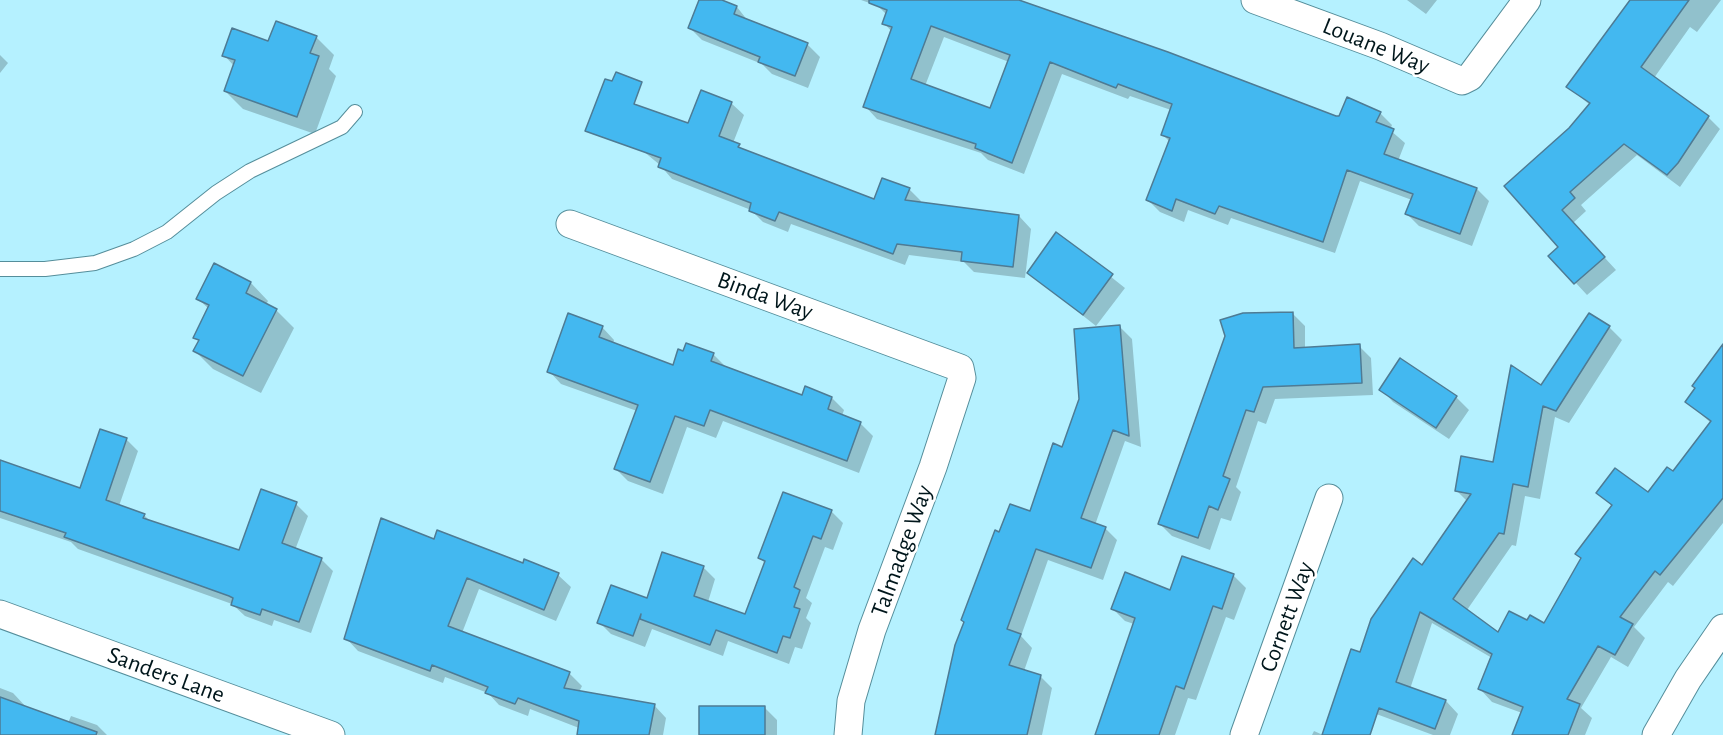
<!DOCTYPE html>
<html>
<head>
<meta charset="utf-8">
<style>
	body { margin:0 }
	canvas { display:block; background:#b5f1ff }
</style>
</head>
<body>
<canvas width="1723" height="735"></canvas>
<script>
const ctx = document.querySelector('canvas').getContext('2d');
ctx.lineJoin = 'round';
function fillPath(path, color) {
  ctx.fillStyle = color;
  ctx.fill(path, 'evenodd');
}
function shape(rows) {
  const path = new Path2D();
  for (const r of rows) {
    path.moveTo(r[0], r[1]);
    for (let i = 2; i < r.length; i += 2) path.lineTo(r[i], r[i + 1]);
  }
  return path;
}
function stroke(path, color, width, dash) {
  ctx.strokeStyle = color;
  ctx.lineWidth = width;
  ctx.lineCap = dash ? 'butt' : 'round';
  ctx.setLineDash(dash || []);
  ctx.stroke(path);
}
function drawText(font, color, halo, rows, align = 'center') {
  ctx.font = font + ' "Alegreya Sans",sans-serif';
  ctx.lineWidth = 5;
  ctx.setLineDash([]);
  ctx.textBaseline = 'middle';
  ctx.strokeStyle = halo;
  ctx.fillStyle = color;
  for (const [text, x, y, turn = 0] of rows) {
    ctx.save();
    ctx.translate(x, y);
    ctx.rotate((+turn || 0) * Math.PI / 180);
    ctx.textAlign = isNaN(turn) ? turn : align;
    if (halo) ctx.strokeText(text, 0, 0);
    ctx.fillText(text, 0, 0);
    ctx.restore();
  }
}
const shadow = shape([
	[700,0,718,0,737,7,748,21,807,44,820,57,808,88,772,74,762,64,702,40,690,28],
	[861,0,1018,0,1335,118,1380,113,1392,125,1390,130,1405,143,1398,161,1477,189,1489,201,1472,246,1419,226,1407,214,1412,200,1360,181,1335,253,1231,218,1228,225,1188,210,1184,222,1160,212,1148,200,1170,142,1162,134,1171,110,1130,96,1128,99,1062,74,1024,174,988,160,981,153,877,119,865,106,892,32,884,23,887,15,878,6],
	[944,37,1009,62,991,109,925,86],
	[1407,0,1437,0,1426,14],
	[1632,0,1721,0,1697,32,1690,27,1654,78,1708,117,1720,129,1680,187,1637,155,1581,205,1586,211,1573,223,1616,270,1587,295,1551,256,1560,247,1506,186,1571,129,1590,105,1568,87],
	[316,37,334,55,329,69,336,76,315,134,243,109,225,91,234,66,224,55,269,43],
	[0,55,8,63,0,73],
	[731,103,744,115,733,143,746,152,875,201,909,189,921,201,920,204,1019,216,1031,229,1025,278,974,272,964,262,909,255,905,265,791,224,788,232,763,222,751,210,672,179,660,165,643,151],
	[1057,234,1125,288,1096,326,1029,273],
	[251,283,268,301,266,305,276,310,294,328,261,393,213,369,195,351,199,342,195,337,209,309,198,299],
	[1292,313,1305,326,1305,349,1359,346,1371,358,1373,395,1275,399,1266,424,1258,421,1236,487,1241,492,1231,521,1221,518,1210,550,1172,536,1159,523],
	[1590,315,1609,327,1622,340,1569,423,1555,417,1540,499,1525,496,1516,546,1512,545,1467,610,1498,634,1527,622,1545,625,1613,507,1598,493,1649,494,1673,473,1711,423,1687,402,1723,359,1723,523,1673,586,1668,582,1634,627,1645,638,1628,667,1611,657,1581,708,1592,718,1585,735,1514,735,1522,713,1492,702,1480,689,1492,658,1432,623,1410,689,1446,701,1458,714,1450,735,1433,735,1352,705,1361,654,1467,501,1456,490,1494,464],
	[602,327,614,340,613,344,674,366,713,354,725,366,803,397,832,398,844,410,842,416,860,423,873,436,859,473,723,421,716,438,687,427,663,494,628,481,616,469,637,411,561,384,549,371],
	[1120,327,1132,339,1141,447,1125,441,1095,525,1105,528,1117,540,1103,580,1048,560,1021,636,1032,648,1024,671,1040,676,1052,688,1042,735,937,735,1000,534,1031,513],
	[1401,360,1456,397,1469,410,1449,439,1393,402,1381,389],
	[126,439,138,451,119,506,144,515,151,522,239,552,296,504,308,516,295,550,321,559,333,571,311,633,274,620,272,626,245,616,232,604,78,549,71,542,0,518,0,462,81,490],
	[831,511,843,523,833,550,825,547,806,598,812,603,806,618,811,623,802,649,795,647,789,664,728,641,723,656,652,629,645,647,611,634,599,622,648,600,703,567,715,579,708,602,746,616,765,563,760,558],
	[435,541,558,575,571,587,556,621,479,589,462,633,569,673,582,686,579,692,654,705,666,718,663,735,578,735,579,728,530,709,528,716,499,705,488,693,445,677,443,683,358,651,346,638],
	[1233,575,1246,588,1234,620,1226,617,1196,700,1188,698,1175,735,1097,735,1134,624,1125,621,1112,608],
	[0,688,13,693,28,709,68,723,71,716,97,725,107,735,0,735],
	[764,707,777,720,777,735,700,735],
	[1314,731,1323,735,1312,735]
]);
const building = shape([
	[699,0,722,0,737,6,734,14,808,43,795,76,758,62,760,57,688,28,699,0],
	[869,0,1019,0,1168,52,1336,116,1339,116,1347,97,1381,112,1376,122,1394,129,1384,154,1477,188,1460,234,1405,214,1413,194,1347,170,1323,242,1219,206,1215,214,1176,199,1172,211,1146,200,1170,138,1161,135,1172,104,1118,84,1116,88,1050,62,1012,163,975,148,976,144,863,107,892,27,882,24,887,10,869,3,869,0],
	[931,26,1010,55,990,108,911,79,931,26],
	[1630,0,1689,0,1641,67,1709,116,1678,163,1667,175,1624,144,1570,192,1575,198,1562,210,1605,257,1574,284,1548,256,1558,247,1504,186,1569,128,1590,103,1566,87,1630,0],
	[276,21,317,36,310,53,319,56,297,117,224,91,235,60,222,56,232,28,268,41,276,21],
	[616,72,642,82,634,104,688,123,701,90,732,102,719,136,740,144,738,147,874,199,882,178,910,188,905,200,1019,215,1013,267,961,261,962,252,897,244,893,254,779,212,775,221,749,211,751,203,658,167,661,158,585,131,605,79,612,81,616,72],
	[1056,232,1113,274,1083,315,1027,273,1056,232],
	[214,263,251,282,246,293,277,309,243,376,193,351,199,340,193,338,209,305,196,299,214,263],
	[1293,312,1294,348,1360,344,1362,383,1263,387,1254,412,1246,410,1223,476,1230,479,1218,510,1209,506,1198,538,1158,524,1225,336,1220,320,1243,313,1293,312],
	[568,313,603,326,599,337,673,365,678,349,683,351,686,343,714,353,711,361,802,395,805,386,832,397,828,409,861,422,847,461,710,410,704,426,675,416,650,482,614,469,638,405,547,372,568,313],
	[1589,313,1610,326,1556,411,1543,406,1528,487,1513,484,1504,534,1499,533,1453,599,1498,632,1509,611,1527,620,1530,615,1544,623,1581,558,1575,554,1612,505,1596,493,1615,468,1648,492,1667,467,1673,471,1711,421,1685,402,1695,388,1692,386,1723,344,1723,498,1660,575,1655,571,1620,617,1633,624,1615,655,1598,646,1567,699,1580,704,1568,735,1512,735,1523,707,1478,689,1492,654,1420,612,1396,682,1446,700,1435,729,1379,708,1370,735,1322,735,1351,649,1360,652,1371,619,1413,558,1422,565,1471,494,1455,491,1461,456,1493,462,1511,365,1541,385,1589,313],
	[1120,325,1129,436,1113,430,1081,518,1106,527,1091,568,1036,549,1007,629,1021,634,1009,665,1041,675,1027,735,935,735,955,645,964,622,961,620,995,530,999,532,1010,504,1030,511,1053,443,1062,447,1079,399,1074,329,1120,325],
	[1400,358,1457,396,1436,428,1379,390,1400,358],
	[100,429,127,438,106,500,145,514,143,518,239,550,261,489,297,502,282,543,322,558,299,622,262,609,260,615,231,605,233,598,229,596,64,537,66,533,0,511,0,460,80,488,100,429],
	[783,492,832,510,821,539,813,536,794,587,800,590,794,607,800,609,790,638,783,636,777,653,716,630,710,645,640,619,641,614,633,636,597,623,611,585,647,598,662,552,704,566,694,596,745,614,765,561,758,558,783,492],
	[381,518,434,539,437,530,523,563,524,559,559,573,544,610,467,578,448,626,570,672,564,688,655,704,649,735,577,735,579,721,518,698,515,704,485,693,488,687,432,665,430,671,344,639,381,518],
	[1182,556,1234,574,1222,609,1213,606,1184,689,1176,686,1159,735,1095,735,1135,618,1111,609,1125,572,1170,590,1182,556],
	[0,697,97,732,96,735,0,735,0,697],
	[699,706,765,706,765,735,699,735,699,706]
]);
const lane = shape([
	[0,269,45,269,95,263,134,249,167,232,216,193,250,171,342,127,355,112]
]);
const street = shape([
	[1255,0,1380,46,1462,81,1470,77,1527,0],
	[570,224,960,368,962,378,933,467,872,630,851,701,848,735],
	[0,614,331,735],
	[1244,735,1329,498],
	[1656,735,1688,679,1723,628]
]);
const streetNames = [
	["Louane Way",1376,46,22],
	["Binda Way",765,296,20],
	["Talmadge Way",902,551,-70],
	["Cornett Way",1287,617,-70],
	["Sanders Lane",166,675,20]
];
fillPath(shadow, '#0003');
fillPath(building, '#43b8f0');
stroke(building, '#4e7b94', 1.5);
stroke(lane, '#558e9b', 16);
stroke(street, '#558e9b', 29);
stroke(lane, '#fff', 14);
stroke(street, '#fff', 27);
drawText('24px', '#00161b', '#fff', streetNames);
</script>
</body>
</html>
